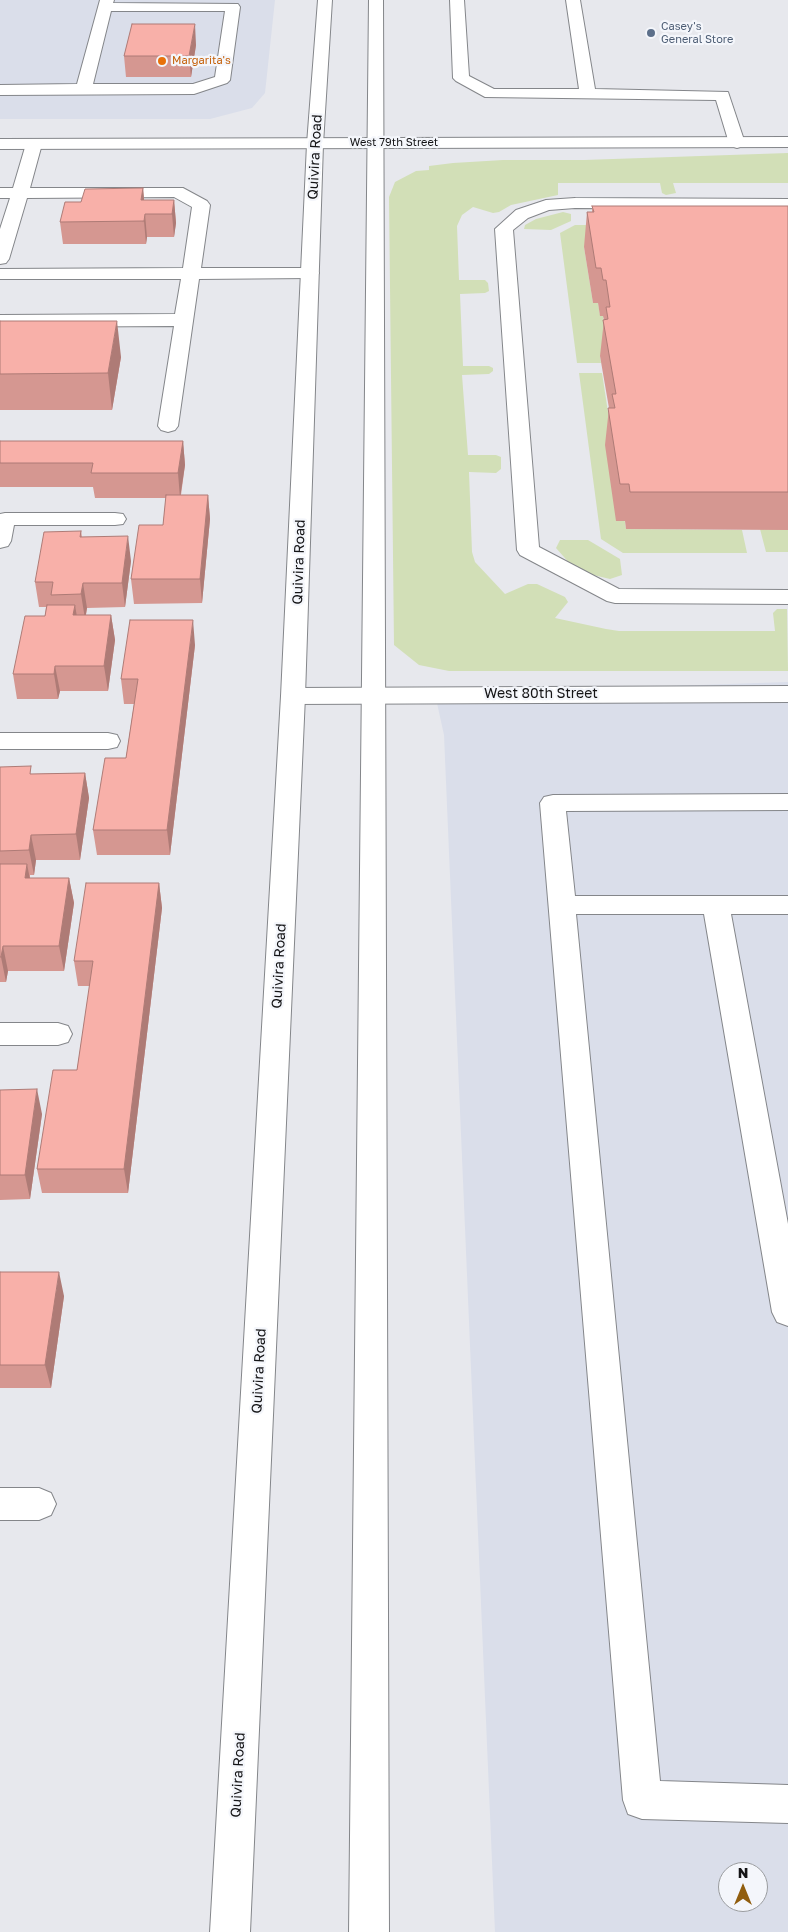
<!DOCTYPE html>
<html>
<head>
<meta charset="utf-8">
<style>
	body { margin:0 }
	#map { position:relative; width:788px; height:1932px; overflow:hidden; background:#e7e8ed; font-family:"Golos Text",sans-serif }
	canvas { display:block }
	.north { position:absolute; left:718px; top:1862px; width:50px; height:50px; box-sizing:border-box; background:#f4f6fb; border:1px solid #9a9c9f; border-radius:50%; rotate:0deg; font-size:14px; font-weight:700; line-height:20px; text-align:center; color:#141416 }
	.north::after { content:''; display:block; margin:auto; width:18px; height:22px; background:#915e0f; clip-path:polygon(50% 0,100% 100%,50% 72%,0 100%) }
</style>
</head>
<body>
<div id="map">
<canvas width="788" height="1932"></canvas>
<div class="north">N</div>
</div>
<script>
const ctx = document.querySelector('canvas').getContext('2d');
ctx.lineJoin = 'round';
function fillPath(path, color) {
  ctx.fillStyle = color;
  ctx.fill(path, 'evenodd');
}
function shape(rows) {
  const path = new Path2D();
  for (const r of rows) {
    path.moveTo(r[0], r[1]);
    for (let i = 2; i < r.length; i += 2) path.lineTo(r[i], r[i + 1]);
  }
  return path;
}
function stroke(path, color, width, dash) {
  ctx.strokeStyle = color;
  ctx.lineWidth = width;
  ctx.lineCap = dash ? 'butt' : 'round';
  ctx.setLineDash(dash || []);
  ctx.stroke(path);
}
function drawText(font, color, halo, rows, align = 'center') {
  ctx.font = font + ' "Golos Text",sans-serif';
  ctx.lineWidth = 4.5;
  ctx.setLineDash([]);
  ctx.textBaseline = 'middle';
  ctx.strokeStyle = halo;
  ctx.fillStyle = color;
  for (const [text, x, y, turn = 0] of rows) {
    ctx.save();
    ctx.translate(x, y);
    ctx.rotate((+turn || 0) * Math.PI / 180);
    ctx.textAlign = isNaN(turn) ? turn : align;
    if (halo) ctx.strokeText(text, 0, 0);
    ctx.fillText(text, 0, 0);
    ctx.restore();
  }
}
const built = shape([
	[0,0,275,0,265,93,252,108,210,119,0,119],
	[788,682,788,1932,495,1932,444,735,435,694],
	[728,1872,758,1872,758,1902,728,1902]
]);
const green = shape([
	[788,153,788,183,673,183,676,193,666,195,662,193,660,183,558,183,558,195,511,205,499,212,493,213,473,207,462,215,457,226,459,280,485,280,488,283,489,291,485,293,460,294,463,366,489,366,493,368,493,371,489,374,462,375,468,455,496,455,501,457,501,469,496,473,469,472,472,552,475,562,505,594,528,584,537,584,565,597,568,602,555,618,606,629,619,631,775,631,773,613,777,609,787,609,788,671,449,671,419,665,394,645,389,197,395,182,416,171,429,170,429,166,453,163,503,160,584,160],
	[563,212,571,214,571,221,551,230,524,229,525,225,536,219],
	[575,225,672,225,584,247,593,303,598,303,600,315,603,316,607,343,600,356,601,363,577,363,560,233],
	[579,373,602,373,626,529,742,530,747,553,623,553,601,539],
	[760,529,788,529,788,552,766,552],
	[560,540,588,540,620,559,622,575,610,579,589,574,571,565,556,548]
]);
const lane = shape([
	[100,0,114,0,113,3,238,4,240,7,230,80,227,83,194,94,0,95,0,85,77,84,100,0],
	[111,11,225,11,215,77,193,84,93,84,111,11],
	[450,0,464,0,469,76,494,89,579,89,566,0,580,0,595,89,728,92,745,143,743,146,737,148,731,146,729,143,716,100,485,97,456,81,453,78,450,0],
	[34,139,40,141,42,144,30,188,183,188,207,201,210,205,201,268,310,268,316,269,319,273,316,277,310,278,199,279,178,426,175,430,168,432,161,430,158,426,174,326,0,327,0,315,175,314,181,279,0,279,0,269,183,268,192,207,174,197,27,198,9,259,6,263,0,264,0,229,10,198,0,198,0,188,13,188,26,144,28,141,34,139],
	[575,198,788,199,788,209,575,208,549,210,528,218,513,230,539,547,619,589,788,590,788,604,615,603,607,601,520,555,517,550,495,229,516,210,546,200,575,198],
	[788,794,788,810,566,811,575,896,788,896,788,914,731,914,788,1224,788,1326,777,1322,772,1312,704,914,576,914,660,1781,788,1785,788,1823,642,1819,628,1814,623,1800,540,803,544,797,553,795,788,794]
]);
const street = shape([
	[5,513,115,513,123,514,126,519,123,524,115,525,14,525,11,541,8,546,0,548,0,514,5,513],
	[788,686,788,702,293,704,285,701,281,696,285,691,293,688,788,686],
	[0,733,108,733,117,735,120,741,117,747,108,749,0,749,0,733],
	[0,1023,58,1023,68,1026,72,1034,68,1042,58,1045,0,1045,0,1023],
	[0,1488,39,1488,51,1493,56,1504,51,1515,39,1520,0,1520,0,1488]
]);
const secondary = shape([
	[788,137,788,147,0,149,0,139,788,137]
]);
const primary = shape([
	[318,0,332,0,323,144,305,696,250,1932,210,1932,281,696,307,144,318,0],
	[369,0,383,0,389,1932,349,1932,369,0]
]);
const wall = shape([
	[196,45,191,77,126,77,124,56],
	[143,188,144,200,174,200,176,223,174,237,147,237,146,244,63,244,60,222,81,202],
	[592,206,788,206,788,530,626,529,625,521,616,521,605,445,609,408,600,356,604,320,603,316,600,316,598,303,593,303,584,247,587,212,592,212],
	[0,321,121,357,112,410,0,410],
	[0,441,183,441,185,465,181,495,208,495,210,519,202,603,134,604,131,579,163,525,166,498,95,498,93,487,0,487],
	[81,531,82,537,131,561,125,607,87,608,86,615,111,615,115,640,108,691,60,691,58,699,17,699,13,674,45,616,46,607,39,607,35,582],
	[195,645,170,855,97,855,93,830,126,758,134,704,124,704,121,679],
	[0,767,32,774,85,773,89,798,80,860,36,860,34,875,30,875,30,878,69,878,74,903,64,971,8,971,6,982,0,982],
	[159,883,162,908,128,1193,42,1193,37,1169,77,1070,90,986,78,986,74,961],
	[0,1090,42,1114,30,1199,0,1200],
	[0,1272,64,1296,51,1388,0,1388]
]);
const shadedWall = shape([
	[195,24,196,45,191,77,189,56],
	[143,188,145,210,143,223,141,200],
	[174,200,176,223,174,237,172,214],
	[145,214,147,237,146,244,144,221],
	[117,321,121,357,112,410,108,373],
	[183,441,185,465,180,498,178,473],
	[208,495,210,519,202,603,200,579],
	[128,536,131,561,125,607,122,583],
	[83,583,87,608,85,619,81,594],
	[75,605,79,629,73,615],
	[111,615,115,640,108,691,104,666],
	[193,620,195,645,170,855,167,830],
	[55,666,60,691,58,699,54,674],
	[85,773,89,798,80,860,76,834],
	[31,835,36,860,34,875,29,850],
	[27,864,32,889,25,878],
	[69,878,74,903,64,971,59,946],
	[159,883,162,908,128,1193,124,1169],
	[3,946,8,971,6,982,1,957],
	[37,1089,42,1114,30,1199,25,1175],
	[59,1272,64,1296,51,1388,45,1365]
]);
const building = shape([
	[132,24,195,24,189,56,124,56,132,24],
	[143,188,141,200,174,200,172,214,145,214,144,221,60,222,65,202,81,202,85,189,143,188],
	[592,206,788,206,788,492,630,492,629,484,620,484,608,408,615,408,612,394,616,394,603,320,608,319,606,307,610,307,606,280,603,280,601,268,596,268,587,212,594,212,592,206],
	[0,321,117,321,108,373,0,374,0,321],
	[0,441,183,441,178,473,91,473,93,463,0,463,0,441],
	[166,495,208,495,200,579,131,579,139,525,163,525,166,495],
	[81,531,80,537,128,536,122,583,83,583,81,594,51,595,53,582,35,582,44,532,81,531],
	[47,605,75,605,73,615,111,615,104,666,55,666,54,674,13,674,25,616,45,616,47,605],
	[130,620,193,620,167,830,93,830,105,758,126,758,138,679,121,679,130,620],
	[31,766,30,774,85,773,76,834,31,835,29,850,0,851,0,767,31,766],
	[0,864,27,864,25,878,69,878,59,946,3,946,1,957,0,957,0,864],
	[86,883,159,883,124,1169,37,1169,53,1070,77,1070,93,961,74,961,86,883],
	[37,1089,25,1175,0,1175,0,1090,37,1089],
	[0,1272,59,1272,45,1365,0,1365,0,1272]
]);
const markers = [
	[651,33,5,"#5c6f8a"],
	[162,61,5,"#e8710a"]
];
const farServicenames = [
	["Casey's",661,27],
	["General Store",661,40]
];
const farFoodnames = [
	["Margarita's",172,61]
];
const farStreetnames = [
	["West 79th Street",394,143]
];
const streetNames = [
	["Quivira Road",315,157,-87],
	["Quivira Road",299,562,-88],
	["West 80th Street",541,694],
	["Quivira Road",279,966,-87],
	["Quivira Road",259,1371,-87],
	["Quivira Road",238,1775,-87]
];
fillPath(built, '#dadeea');
fillPath(green, '#d2dfb7');
stroke(lane, '#84868a', 2);
stroke(street, '#84868a', 2);
stroke(secondary, '#84868a', 2);
stroke(primary, '#84868a', 2);
fillPath(lane, '#fff');
fillPath(street, '#fff');
fillPath(secondary, '#fff');
fillPath(primary, '#fff');
fillPath(wall, '#d59791');
fillPath(shadedWall, '#ae7b76');
fillPath(building, '#f8b0a9');
stroke(building, '#ae7b76', 1);
for (const [x, y, r, color] of markers) {
  const dot = new Path2D();
  dot.arc(x, y, r, 0, 2 * Math.PI);
  ctx.fillStyle = color;
  ctx.fill(dot);
  stroke(dot, '#f4f6fb', 2);
}
drawText('11px', '#4e5e75', '#f4f6fb', farServicenames, 'left');
drawText('11px', '#c56008', '#f4f6fb', farFoodnames, 'left');
drawText('11px', '#141416', '#f4f6fb', farStreetnames);
drawText('14px', '#141416', '#f4f6fb', streetNames);
</script>
</body>
</html>
